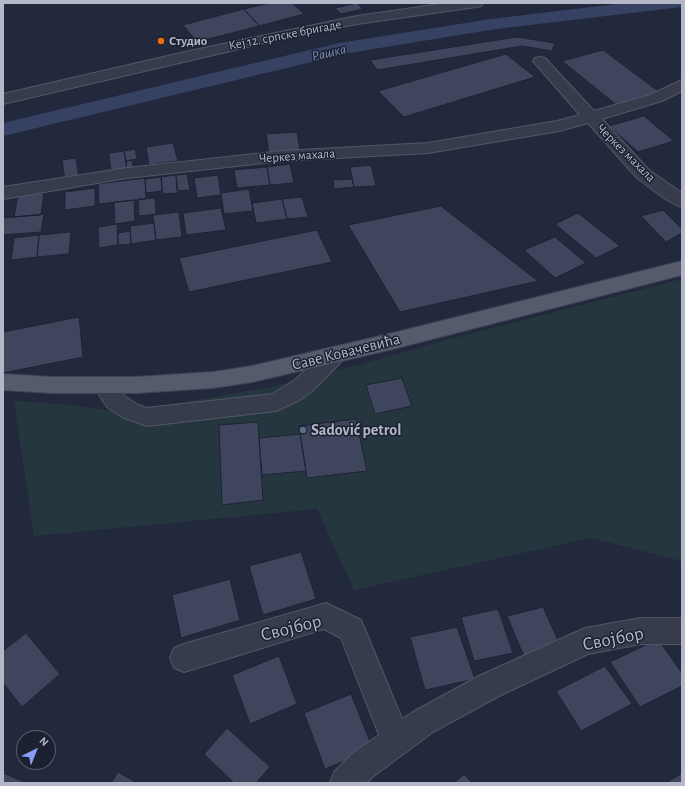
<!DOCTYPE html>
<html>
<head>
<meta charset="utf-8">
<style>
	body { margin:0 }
	#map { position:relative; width:685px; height:786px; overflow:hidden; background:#23293d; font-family:"Alegreya Sans",sans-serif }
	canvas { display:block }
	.frame { position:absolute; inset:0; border:4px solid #b3b7c8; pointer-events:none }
	.north { position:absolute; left:16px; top:730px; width:40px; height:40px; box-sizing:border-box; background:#1c2132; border:1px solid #585d6e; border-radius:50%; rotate:43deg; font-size:11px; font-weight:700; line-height:16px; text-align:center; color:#b3b7c8 }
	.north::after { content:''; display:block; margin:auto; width:14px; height:18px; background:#889df8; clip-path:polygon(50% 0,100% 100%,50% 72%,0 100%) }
</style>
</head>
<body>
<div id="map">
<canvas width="685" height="786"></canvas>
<div class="frame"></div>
<div class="north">N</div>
</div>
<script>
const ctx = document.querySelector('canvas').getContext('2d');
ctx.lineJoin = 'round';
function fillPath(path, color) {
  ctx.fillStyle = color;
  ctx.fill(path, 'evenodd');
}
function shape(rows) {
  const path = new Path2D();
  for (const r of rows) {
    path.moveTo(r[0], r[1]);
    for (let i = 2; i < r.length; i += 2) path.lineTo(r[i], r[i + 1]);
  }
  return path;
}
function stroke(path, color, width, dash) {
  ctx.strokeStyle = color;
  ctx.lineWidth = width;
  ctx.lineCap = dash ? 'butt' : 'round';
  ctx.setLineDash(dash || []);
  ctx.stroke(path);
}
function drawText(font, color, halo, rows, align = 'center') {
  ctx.font = font + ' "Alegreya Sans",sans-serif';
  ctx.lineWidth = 3;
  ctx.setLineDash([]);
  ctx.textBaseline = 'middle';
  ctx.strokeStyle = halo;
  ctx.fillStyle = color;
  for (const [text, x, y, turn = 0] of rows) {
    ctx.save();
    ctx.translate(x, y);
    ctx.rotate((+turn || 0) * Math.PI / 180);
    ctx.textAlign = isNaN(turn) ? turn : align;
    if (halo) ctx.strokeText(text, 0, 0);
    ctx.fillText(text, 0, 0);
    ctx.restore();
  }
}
const green = shape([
	[682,279,682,561,591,538,354,590,317,509,34,536,14,401,62,404,105,410,165,405,271,387,358,365,458,337]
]);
const water = shape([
	[625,3,682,3,682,7,496,29,349,53,3,136,3,123,339,43,491,19]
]);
const building = shape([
	[270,3,292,3,304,14,259,26,244,9,270,3],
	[357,3,363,9,341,14,335,8,357,3],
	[244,9,259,26,197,42,183,25,244,9],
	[517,37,555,43,552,51,522,46,377,70,370,60,517,37],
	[603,50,662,94,619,107,562,61,603,50],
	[506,54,535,77,404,117,378,91,506,54],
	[644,116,674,141,638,152,609,126,644,116],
	[297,132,300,151,269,154,266,134,297,132],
	[173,143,178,161,149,165,146,147,173,143],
	[135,149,137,159,126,161,124,151,135,149],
	[124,151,127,171,111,173,109,153,124,151],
	[76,158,79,179,65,181,62,160,76,158],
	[132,160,134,170,127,171,126,161,132,160],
	[290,164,294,183,270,185,267,167,290,164],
	[371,165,376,186,354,187,350,167,371,165],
	[267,167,270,185,237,188,234,170,267,167],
	[187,174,190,190,177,191,176,175,187,174],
	[176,175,178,193,163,194,161,177,176,175],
	[218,175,221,195,197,198,194,178,218,175],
	[161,177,162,191,146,193,145,179,161,177],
	[145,178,146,199,99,204,98,184,145,178],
	[352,179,354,187,334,189,333,180,352,179],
	[95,188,95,206,65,210,65,192,95,188],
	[249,189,253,211,224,214,221,193,249,189],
	[44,193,41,215,14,217,18,195,44,193],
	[302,197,308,217,287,219,282,199,302,197],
	[155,198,156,214,139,216,138,199,155,198],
	[282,199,287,219,256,223,252,203,282,199],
	[134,200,135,221,115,224,114,202,134,200],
	[441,206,538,281,400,312,348,225,441,206],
	[221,208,226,230,186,235,183,213,221,208],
	[663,210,682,229,682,233,666,242,641,216,663,210],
	[179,212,182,237,156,240,153,215,179,212],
	[578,213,620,246,596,258,555,224,578,213],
	[44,214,41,232,3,235,3,218,44,214],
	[154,223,156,240,131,244,130,226,154,223],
	[117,224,118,245,99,248,98,227,117,224],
	[317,230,332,262,189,292,179,258,317,230],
	[130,231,131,244,118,245,118,233,130,231],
	[71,232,69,254,37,257,39,235,71,232],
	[39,235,37,257,11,260,14,238,39,235],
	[555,237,586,263,555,278,524,250,555,237],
	[79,317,83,357,3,373,3,332,79,317],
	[402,378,412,406,375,414,366,385,402,378],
	[356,419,367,471,307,478,299,426,356,419],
	[258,422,263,500,222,505,219,425,258,422],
	[300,434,306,471,262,475,259,438,300,434],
	[301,552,316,599,263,615,249,566,301,552],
	[230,579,240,620,181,638,172,595,230,579],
	[543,607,562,649,525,659,507,616,543,607],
	[498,609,513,653,474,661,461,617,498,609],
	[457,627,475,679,425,690,410,637,457,627],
	[26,633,60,674,22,707,3,683,3,651,26,633],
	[658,639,682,673,682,686,640,707,610,662,658,639],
	[279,656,297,704,250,724,232,675,279,656],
	[605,666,632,704,581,731,556,691,605,666],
	[351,694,373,749,325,769,304,713,351,694],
	[227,728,270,767,256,783,234,783,204,754,227,728],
	[118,772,137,783,111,783,118,772],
	[3,773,27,783,3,783,3,773],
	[682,773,682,783,666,783,682,773],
	[464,774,472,783,454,783,464,774]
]);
const minor = shape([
	[447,3,483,3,481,6,476,7,357,24,299,35,3,104,3,94,185,52,357,16,447,3],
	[540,57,545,58,594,111,650,95,682,80,682,91,662,101,602,119,649,170,682,193,682,207,676,205,664,198,637,178,588,123,559,131,428,153,282,161,127,178,3,199,3,187,127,168,282,151,428,143,557,121,580,115,533,61,535,58,540,57],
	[335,347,342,349,346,355,342,361,312,391,298,401,276,411,147,426,122,417,107,407,93,385,96,379,104,377,112,379,123,395,138,405,147,408,273,394,296,379,328,349,335,347],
	[326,603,361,620,402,719,413,712,479,676,585,628,641,618,682,618,682,644,641,644,588,654,499,696,433,732,375,775,366,783,330,783,334,772,353,753,379,735,341,638,324,629,184,672,174,668,170,658,174,648,184,644,326,603]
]);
const major = shape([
	[682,261,682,275,393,349,252,382,213,388,136,393,52,393,3,390,3,374,52,377,136,377,213,372,252,366,393,333,682,261]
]);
const markers = [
	[161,41,4,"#e8710a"],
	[303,430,4,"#5c6f8a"]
];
const farStreetnames = [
	["Кеј 12. српске бригаде",285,35,-11],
	["Черкез махала",626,153,45],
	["Черкез махала",297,156,-4]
];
const farPoinames = [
	["Студио",169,41]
];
const farWaternames = [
	["Рашка",329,53,-13]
];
const streetNames = [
	["Саве Ковачевића",346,352,-14]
];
const poiNames = [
	["Sadović petrol",311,430]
];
const nearStreetnames = [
	["Својбор",291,628,-14],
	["Својбор",613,639,-11]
];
fillPath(green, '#25363e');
fillPath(water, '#364164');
fillPath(building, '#3f455d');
stroke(building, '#1e2334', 1);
stroke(minor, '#525768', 2);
stroke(major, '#404556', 2);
fillPath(minor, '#373c4d');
fillPath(major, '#555a6d');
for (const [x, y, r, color] of markers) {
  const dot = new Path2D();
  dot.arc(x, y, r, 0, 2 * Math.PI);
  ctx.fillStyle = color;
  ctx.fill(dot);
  stroke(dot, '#1c2132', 1.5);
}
drawText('13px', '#b3b7c8', '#1c2132', farStreetnames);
drawText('bold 13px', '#b3b7c8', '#1c2132', farPoinames, 'left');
drawText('italic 14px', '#818db4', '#1c2132', farWaternames);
drawText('16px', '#b3b7c8', '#1c2132', streetNames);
drawText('bold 16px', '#b3b7c8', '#1c2132', poiNames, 'left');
drawText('19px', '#b3b7c8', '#1c2132', nearStreetnames);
</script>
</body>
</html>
